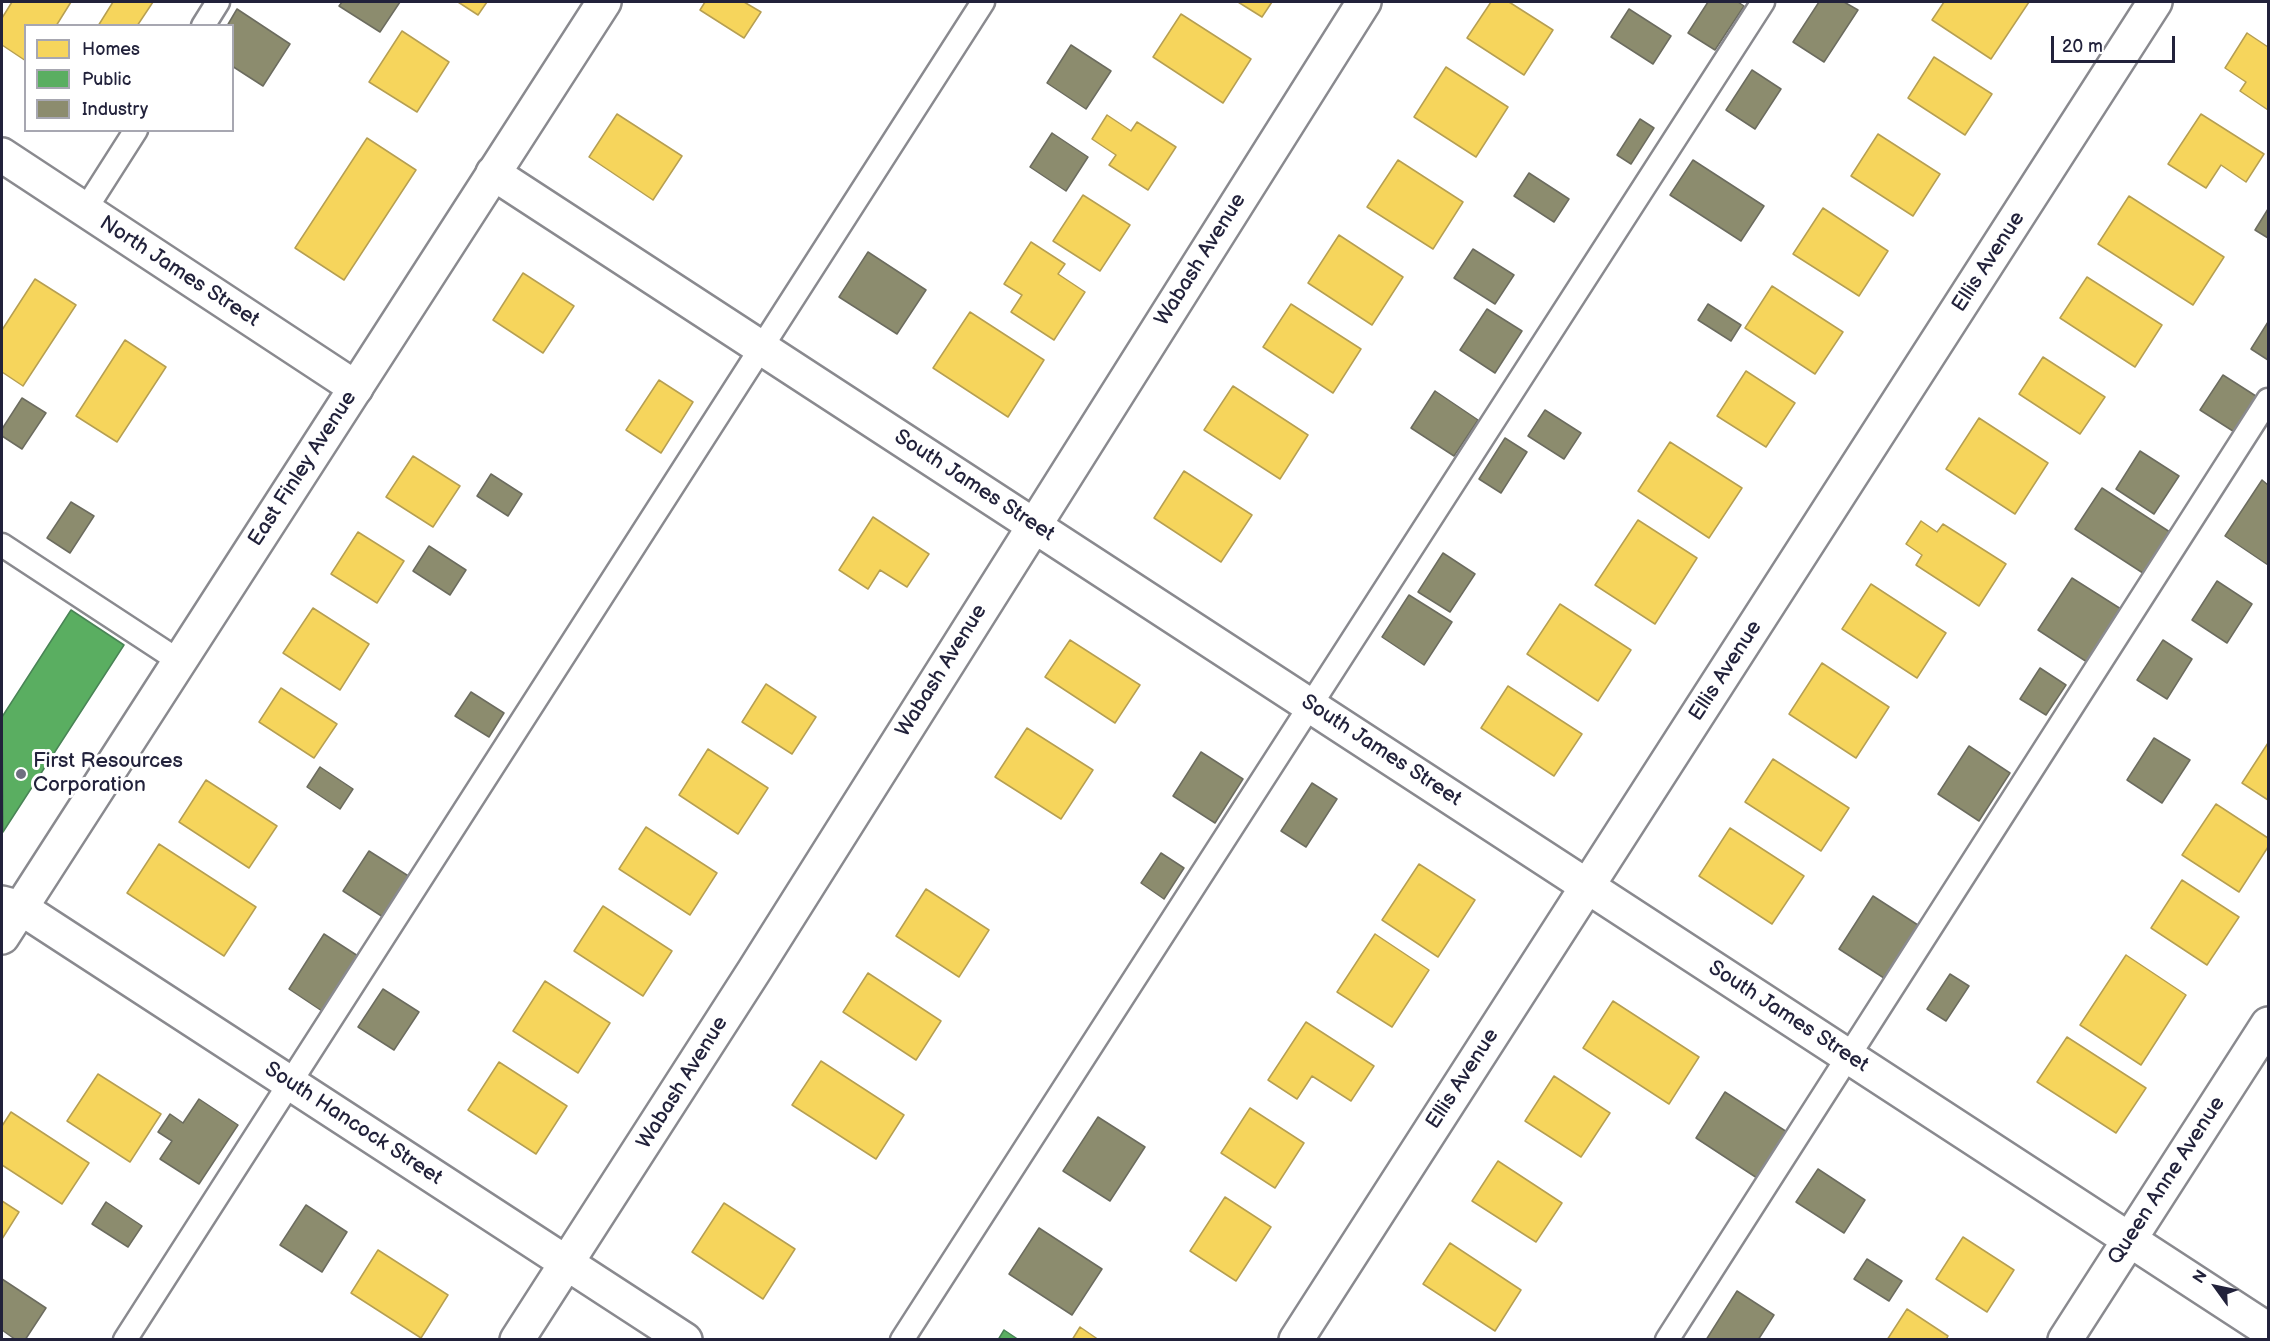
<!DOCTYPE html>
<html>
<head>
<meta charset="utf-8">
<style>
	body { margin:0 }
	#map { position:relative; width:2270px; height:1341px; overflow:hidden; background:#fff; font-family:"Balsamiq Sans",sans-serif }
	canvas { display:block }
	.frame { position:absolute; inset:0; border:3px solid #22223b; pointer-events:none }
	.legend { position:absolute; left:24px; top:24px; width:210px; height:108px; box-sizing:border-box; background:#fff; border:2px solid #a7a7b1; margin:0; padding:8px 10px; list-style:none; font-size:18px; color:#22223b }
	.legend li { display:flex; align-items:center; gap:12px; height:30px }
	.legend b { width:30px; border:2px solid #a7a7b1 }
	.north { position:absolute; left:2186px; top:1257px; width:60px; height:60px; -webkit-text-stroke:4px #fff; paint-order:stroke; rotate:303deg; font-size:16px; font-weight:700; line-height:24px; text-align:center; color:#22223b }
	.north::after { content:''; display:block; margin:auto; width:21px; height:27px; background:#22223b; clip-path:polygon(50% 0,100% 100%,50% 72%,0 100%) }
	.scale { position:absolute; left:2051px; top:36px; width:124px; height:27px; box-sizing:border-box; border:3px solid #22223b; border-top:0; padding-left:8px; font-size:18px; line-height:21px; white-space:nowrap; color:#22223b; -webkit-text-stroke:4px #fff; paint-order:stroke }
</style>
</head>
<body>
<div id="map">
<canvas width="2270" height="1341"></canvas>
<div class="frame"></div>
<ul class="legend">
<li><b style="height:16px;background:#f6d55c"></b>Homes</li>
<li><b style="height:16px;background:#5aae61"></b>Public</li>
<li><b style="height:16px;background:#8c8c6e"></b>Industry</li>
</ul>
<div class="north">N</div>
<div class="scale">20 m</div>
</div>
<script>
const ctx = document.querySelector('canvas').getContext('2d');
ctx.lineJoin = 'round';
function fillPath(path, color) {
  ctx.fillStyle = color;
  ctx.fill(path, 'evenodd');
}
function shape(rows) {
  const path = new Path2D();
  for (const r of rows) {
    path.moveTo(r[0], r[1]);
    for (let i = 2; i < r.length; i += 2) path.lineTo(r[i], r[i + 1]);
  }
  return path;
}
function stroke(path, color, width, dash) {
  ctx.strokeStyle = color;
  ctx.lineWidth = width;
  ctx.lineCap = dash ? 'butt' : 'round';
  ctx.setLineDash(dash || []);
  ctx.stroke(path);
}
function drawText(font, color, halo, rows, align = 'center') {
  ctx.font = font + ' "Balsamiq Sans",sans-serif';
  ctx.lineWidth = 6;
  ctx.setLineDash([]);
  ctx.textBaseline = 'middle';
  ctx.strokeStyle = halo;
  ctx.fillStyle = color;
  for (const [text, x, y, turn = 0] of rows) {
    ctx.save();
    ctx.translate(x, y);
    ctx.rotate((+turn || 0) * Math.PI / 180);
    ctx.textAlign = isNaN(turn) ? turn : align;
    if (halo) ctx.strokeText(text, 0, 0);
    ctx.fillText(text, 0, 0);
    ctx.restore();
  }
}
const homes = shape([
	[12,2,71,2,56,26,26,26,26,61,2,45,2,18,12,2],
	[113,2,153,2,137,26,98,26,113,2],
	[458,2,487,2,478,15,458,2],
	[705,2,744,2,761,12,744,38,700,10,705,2],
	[1238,2,1272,2,1262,17,1238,2],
	[1491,2,1509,2,1553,30,1524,75,1467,38,1491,2],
	[1944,2,2029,2,1991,59,1932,20,1944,2],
	[1181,14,1251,59,1223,103,1153,57,1181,14],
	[402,31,449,62,417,112,369,82,402,31],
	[2247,33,2268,47,2268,110,2240,91,2246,82,2225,68,2247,33],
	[1934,57,1992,94,1965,135,1908,98,1934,57],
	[1446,67,1508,107,1476,157,1414,117,1446,67],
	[617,114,682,156,653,200,589,157,617,114],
	[2201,114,2264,154,2246,182,2221,165,2206,188,2168,164,2201,114],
	[1107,115,1131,131,1137,122,1176,147,1148,190,1109,165,1116,155,1092,139,1107,115],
	[1878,134,1940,174,1913,216,1851,176,1878,134],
	[367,138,416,170,344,280,295,248,367,138],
	[1398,160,1463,202,1433,249,1367,207,1398,160],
	[1083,195,1130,225,1100,271,1053,241,1083,195],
	[2129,196,2224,257,2193,305,2098,244,2129,196],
	[1823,208,1888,251,1859,296,1793,254,1823,208],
	[1339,235,1403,277,1372,325,1308,283,1339,235],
	[1031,242,1065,264,1058,274,1085,292,1054,340,1011,312,1022,295,1004,284,1031,242],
	[523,273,574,306,543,353,493,320,523,273],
	[2087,277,2162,325,2135,367,2060,318,2087,277],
	[35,279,76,305,23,386,2,372,2,330,35,279],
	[1772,286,1843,332,1815,374,1745,328,1772,286],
	[1291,304,1361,349,1333,393,1263,347,1291,304],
	[970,312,1044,360,1008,417,933,368,970,312],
	[125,340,166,367,117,442,76,416,125,340],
	[2043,357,2105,397,2080,434,2019,394,2043,357],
	[1746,371,1795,403,1766,447,1717,416,1746,371],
	[659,380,693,402,661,453,626,430,659,380],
	[1233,386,1308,435,1280,479,1204,430,1233,386],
	[1979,418,2048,463,2015,514,1946,469,1979,418],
	[1670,442,1742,488,1709,538,1638,491,1670,442],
	[413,456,460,486,433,527,386,497,413,456],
	[1184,471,1252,515,1221,562,1154,518,1184,471],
	[873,517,929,554,907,587,880,570,868,589,839,570,873,517],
	[1638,520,1697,558,1655,624,1595,585,1638,520],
	[1921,521,1937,532,1943,524,2006,564,1979,606,1916,565,1922,555,1906,544,1921,521],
	[358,532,404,561,377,603,331,574,358,532],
	[1871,584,1946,633,1917,678,1842,629,1871,584],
	[1560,604,1631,650,1598,701,1527,654,1560,604],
	[313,608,369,644,340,690,283,653,313,608],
	[1070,640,1140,685,1115,723,1045,677,1070,640],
	[1822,663,1889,707,1856,758,1789,714,1822,663],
	[766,684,816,717,792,754,742,722,766,684],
	[1508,686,1582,734,1554,776,1481,728,1508,686],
	[281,688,337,724,314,758,259,722,281,688],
	[1027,728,1093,770,1061,819,995,777,1027,728],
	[2268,743,2268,800,2242,783,2268,743],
	[708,749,768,788,738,834,679,795,708,749],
	[1773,759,1849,808,1821,851,1745,802,1773,759],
	[206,780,277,826,249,868,179,822,206,780],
	[2216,804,2268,838,2268,847,2239,892,2182,855,2216,804],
	[646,827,717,873,690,915,619,869,646,827],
	[1730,828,1804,876,1772,924,1699,876,1730,828],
	[159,844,256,907,224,956,127,893,159,844],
	[1419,864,1475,900,1438,957,1382,920,1419,864],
	[2182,880,2239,917,2207,965,2151,928,2182,880],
	[926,889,989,930,959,977,896,936,926,889],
	[603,906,672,951,643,996,574,951,603,906],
	[1375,934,1429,970,1392,1027,1337,992,1375,934],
	[2126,955,2186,995,2141,1065,2080,1025,2126,955],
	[868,973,941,1021,916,1060,843,1012,868,973],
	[545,981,610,1023,578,1073,513,1031,545,981],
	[1613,1001,1699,1057,1669,1104,1583,1048,1613,1001],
	[1306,1022,1374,1066,1351,1101,1312,1076,1297,1099,1268,1080,1306,1022],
	[2067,1037,2146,1088,2116,1133,2037,1082,2067,1037],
	[821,1061,904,1115,876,1159,792,1105,821,1061],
	[499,1062,567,1106,536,1154,468,1110,499,1062],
	[98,1074,161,1114,130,1162,67,1121,98,1074],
	[1554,1076,1610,1113,1581,1157,1525,1121,1554,1076],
	[1250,1108,1304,1143,1275,1188,1221,1153,1250,1108],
	[11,1112,89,1163,62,1204,2,1165,2,1126,11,1112],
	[1498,1161,1562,1203,1536,1242,1472,1201,1498,1161],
	[1225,1197,1271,1227,1236,1281,1190,1251,1225,1197],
	[2,1201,19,1212,2,1239,2,1201],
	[724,1203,795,1249,763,1299,692,1252,724,1203],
	[1963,1237,2014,1270,1987,1312,1936,1279,1963,1237],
	[1450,1243,1521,1290,1495,1331,1423,1284,1450,1243],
	[378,1250,448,1295,421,1338,351,1293,378,1250],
	[1907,1309,1948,1336,1946,1340,1887,1340,1907,1309],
	[1080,1327,1099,1340,1072,1340,1080,1327]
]);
const public = shape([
	[71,610,124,645,3,832,2,717,71,610],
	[1004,1330,1019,1340,998,1340,1004,1330]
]);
const industry = shape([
	[342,2,400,2,380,32,339,6,342,2],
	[1708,2,1738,2,1744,6,1715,50,1688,33,1708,2],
	[1819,2,1844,2,1858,10,1824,62,1793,42,1819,2],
	[237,9,290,44,263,86,232,66,232,26,227,26,237,9],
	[1629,9,1671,36,1653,64,1611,37,1629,9],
	[1071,45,1111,71,1086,109,1047,83,1071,45],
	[1752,70,1781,89,1755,129,1726,110,1752,70],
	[1640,119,1654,128,1631,164,1617,155,1640,119],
	[1052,133,1088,157,1066,191,1030,167,1052,133],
	[1693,160,1764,206,1741,241,1670,195,1693,160],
	[1529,173,1569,199,1554,222,1514,196,1529,173],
	[2268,209,2268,238,2255,230,2268,209],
	[1473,249,1514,275,1495,304,1454,278,1473,249],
	[868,252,926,290,897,334,839,297,868,252],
	[1708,304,1741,325,1731,341,1698,320,1708,304],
	[1487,309,1522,331,1495,373,1460,350,1487,309],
	[2268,322,2268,360,2251,349,2268,322],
	[2223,375,2259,398,2236,433,2200,410,2223,375],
	[1435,391,1478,420,1454,456,1411,428,1435,391],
	[22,398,46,413,22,449,2,436,2,429,22,398],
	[1545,410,1581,433,1564,459,1528,436,1545,410],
	[1505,438,1527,452,1501,493,1479,479,1505,438],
	[2140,451,2179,476,2154,514,2116,489,2140,451],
	[491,474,522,494,508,516,477,496,491,474],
	[2262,480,2268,485,2268,565,2225,536,2262,480],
	[2102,488,2173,534,2146,575,2075,529,2102,488],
	[71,502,94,516,70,553,47,538,71,502],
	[429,546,466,570,450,595,413,571,429,546],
	[1443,553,1475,574,1450,612,1418,592,1443,553],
	[2072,578,2121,609,2087,662,2038,630,2072,578],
	[2217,581,2252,604,2227,643,2192,620,2217,581],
	[1409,595,1452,622,1424,665,1382,637,1409,595],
	[2163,640,2192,659,2167,699,2137,680,2163,640],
	[2040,668,2066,685,2046,715,2020,699,2040,668],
	[471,692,504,713,489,737,455,716,471,692],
	[2154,738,2190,760,2162,803,2127,780,2154,738],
	[1969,746,2010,773,1979,821,1938,794,1969,746],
	[1201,752,1243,779,1215,823,1173,796,1201,752],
	[320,767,353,789,340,809,307,787,320,767],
	[1312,783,1337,799,1306,847,1281,831,1312,783],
	[369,851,410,877,383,917,343,891,369,851],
	[1161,853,1184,868,1164,899,1141,883,1161,853],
	[1873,896,1921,927,1887,980,1839,949,1873,896],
	[324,934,358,956,322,1011,289,989,324,934],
	[1950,974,1969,986,1946,1021,1927,1009,1950,974],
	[383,989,419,1012,394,1050,358,1027,383,989],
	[1725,1092,1787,1132,1757,1178,1696,1138,1725,1092],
	[199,1099,238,1125,199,1184,160,1159,172,1141,158,1132,170,1114,183,1123,199,1099],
	[1098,1117,1145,1147,1110,1201,1063,1171,1098,1117],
	[1818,1169,1865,1200,1844,1233,1796,1202,1818,1169],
	[106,1202,142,1226,128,1247,92,1224,106,1202],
	[306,1205,347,1232,322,1272,280,1245,306,1205],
	[1039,1228,1102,1269,1072,1315,1009,1274,1039,1228],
	[1867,1259,1902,1281,1889,1301,1854,1279,1867,1259],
	[2,1279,46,1308,25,1340,16,1340,2,1330,2,1279],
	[1737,1291,1774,1315,1758,1340,1706,1340,1737,1291]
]);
const service = shape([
	[203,26,218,2],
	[85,210,136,130],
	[2,545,179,661],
	[125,1340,983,2],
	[902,1340,1763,2],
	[1667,1340,2268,400]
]);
const minor = shape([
	[2,155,356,388],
	[493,173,2268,1330],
	[2,903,21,908,685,1340],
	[517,1340,754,971,1364,2],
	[1296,1340,2155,2],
	[2065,1340,2268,1024]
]);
const secondary = shape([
	[2,937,604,2]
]);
const markers = [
	[21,774,6,"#6f6f80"]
];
const streetNames = [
	["Wabash Avenue",1201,260,-58],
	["Ellis Avenue",1989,262,-57],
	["North James Street",179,272,33],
	["East Finley Avenue",303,469,-57],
	["South James Street",974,486,33],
	["Wabash Avenue",942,671,-58],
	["Ellis Avenue",1726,671,-57],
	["South James Street",1381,751,33],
	["South James Street",1788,1017,33],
	["Ellis Avenue",1463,1079,-57],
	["Wabash Avenue",683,1083,-58],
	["South Hancock Street",353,1124,33],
	["Queen Anne Avenue",2167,1181,-57]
];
const poiNames = [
	["First Resources",33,762],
	["Corporation",33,786]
];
fillPath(homes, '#f6d55c');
stroke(homes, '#b69f52', 1.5);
fillPath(public, '#5aae61');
stroke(public, '#498456', 1.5);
fillPath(industry, '#8c8c6e');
stroke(industry, '#6c6c5f', 1.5);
stroke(service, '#8a8a8f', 27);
stroke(minor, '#8a8a8f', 38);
stroke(secondary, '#8a8a8f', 38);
stroke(service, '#fff', 22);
stroke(minor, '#fff', 33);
stroke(secondary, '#fff', 33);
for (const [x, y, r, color] of markers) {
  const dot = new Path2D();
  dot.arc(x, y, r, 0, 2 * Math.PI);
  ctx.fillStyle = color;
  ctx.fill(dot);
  stroke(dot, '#fff', 2);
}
drawText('21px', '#22223b', '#fff', streetNames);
drawText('21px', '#22223b', '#fff', poiNames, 'left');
</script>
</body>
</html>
